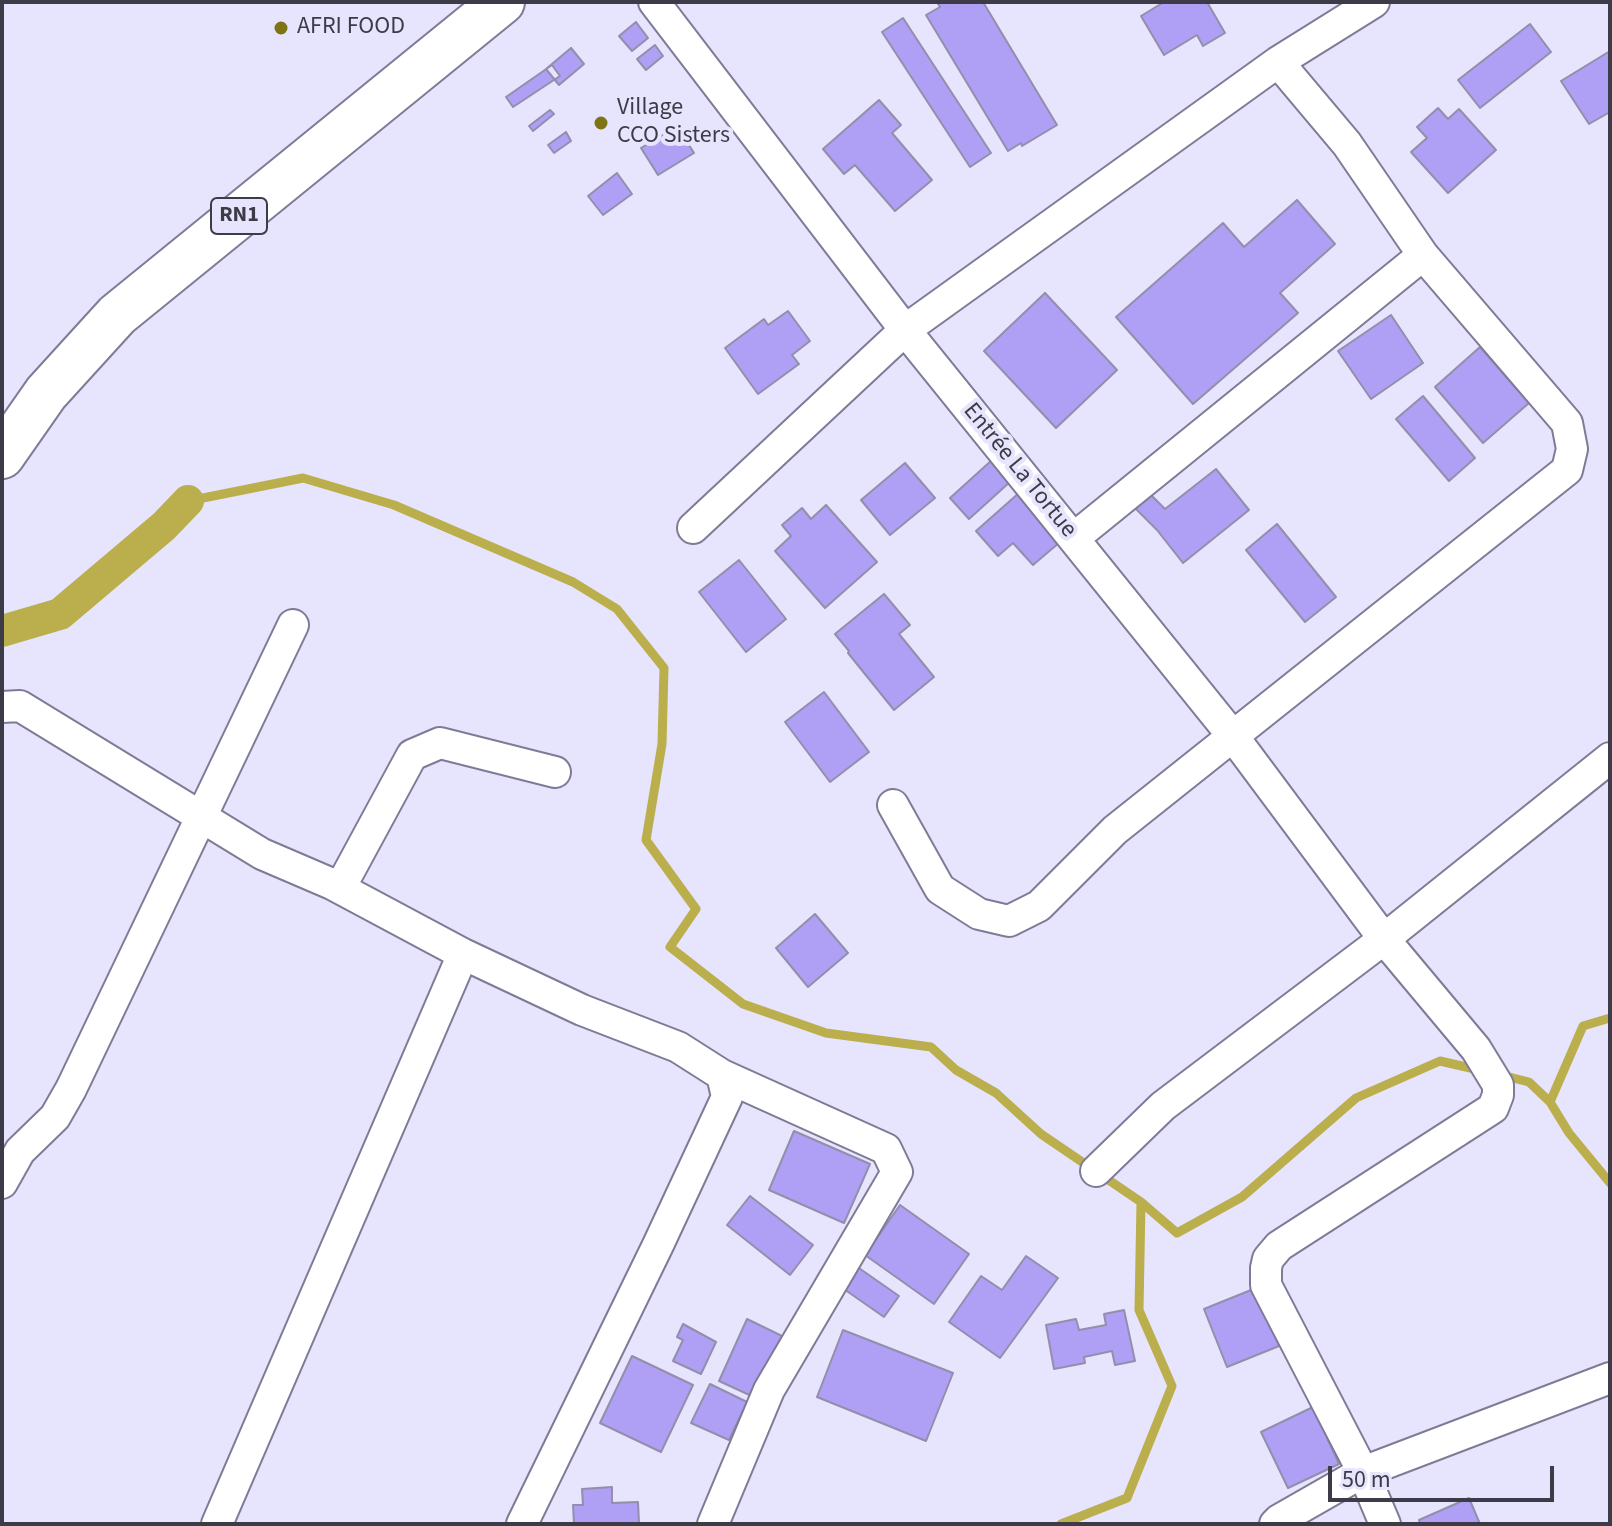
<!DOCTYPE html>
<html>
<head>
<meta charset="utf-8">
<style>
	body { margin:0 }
	#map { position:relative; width:1612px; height:1526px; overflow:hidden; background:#e7e4fd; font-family:"Source Sans 3",sans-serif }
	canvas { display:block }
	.frame { position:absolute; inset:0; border:4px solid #3c3b47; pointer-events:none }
	.scale { position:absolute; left:1328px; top:1466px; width:226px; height:36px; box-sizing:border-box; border:4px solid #3c3b47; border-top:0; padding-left:10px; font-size:24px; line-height:28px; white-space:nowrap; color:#3c3b47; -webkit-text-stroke:6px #e7e4fd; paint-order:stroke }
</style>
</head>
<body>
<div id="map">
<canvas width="1612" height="1526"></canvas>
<div class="frame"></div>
<div class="scale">50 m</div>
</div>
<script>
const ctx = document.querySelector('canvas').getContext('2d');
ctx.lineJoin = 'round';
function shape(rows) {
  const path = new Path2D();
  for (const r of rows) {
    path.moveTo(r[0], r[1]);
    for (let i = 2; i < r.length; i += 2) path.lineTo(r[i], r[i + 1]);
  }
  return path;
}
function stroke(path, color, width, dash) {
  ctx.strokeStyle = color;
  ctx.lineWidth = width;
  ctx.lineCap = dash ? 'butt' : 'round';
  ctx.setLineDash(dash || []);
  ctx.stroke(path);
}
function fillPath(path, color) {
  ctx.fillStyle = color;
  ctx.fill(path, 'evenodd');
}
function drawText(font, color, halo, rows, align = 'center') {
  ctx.font = font + ' "Source Sans 3",sans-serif';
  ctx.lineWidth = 8;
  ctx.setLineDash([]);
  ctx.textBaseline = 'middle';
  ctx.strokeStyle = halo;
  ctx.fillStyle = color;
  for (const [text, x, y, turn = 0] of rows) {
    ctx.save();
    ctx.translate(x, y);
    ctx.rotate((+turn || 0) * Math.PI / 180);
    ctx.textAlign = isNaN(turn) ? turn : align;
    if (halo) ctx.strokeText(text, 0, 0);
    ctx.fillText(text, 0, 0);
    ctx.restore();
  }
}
const stream = shape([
	[188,501,303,478,394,505,573,582,617,609,664,668,662,744,646,840,696,909,670,947,743,1004,826,1033,931,1047,956,1070,996,1093,1041,1134,1141,1202,1177,1233,1242,1197,1356,1098,1440,1061,1479,1070],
	[1501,1075,1529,1082,1550,1102,1569,1133,1610,1183],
	[1550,1102,1583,1026,1610,1018],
	[1061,1524,1127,1498,1172,1386,1139,1310,1141,1202]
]);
const canal = shape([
	[2,631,60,614,164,526,188,501]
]);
const building = shape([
	[937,2,983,2,1057,125,1022,146,1021,143,1008,151,926,15,940,7,937,2],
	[1164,2,1207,2,1225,33,1203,46,1197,35,1164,55,1141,16,1164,2],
	[903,18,991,153,970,167,882,32,903,18],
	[636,22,648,38,632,51,619,36,636,22],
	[1530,24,1551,52,1480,108,1458,80,1530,24],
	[655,45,663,56,646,70,637,59,655,45],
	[571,48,584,64,559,85,546,69,571,48],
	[1610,51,1610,112,1589,124,1561,81,1610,51],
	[552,65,560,76,513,107,506,97,552,65],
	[879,100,901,125,892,133,932,180,895,211,855,165,844,174,823,149,879,100],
	[1438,108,1448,119,1459,109,1496,150,1448,193,1411,152,1427,138,1417,127,1438,108],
	[550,110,554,114,533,131,529,126,550,110],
	[677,126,694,153,658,175,641,148,677,126],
	[566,132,571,141,554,153,548,145,566,132],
	[617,173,632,194,603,215,588,196,617,173],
	[1297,200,1335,244,1280,293,1298,313,1193,404,1116,317,1223,223,1244,247,1297,200],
	[1045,293,1117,370,1056,428,984,351,1045,293],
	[788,311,810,341,792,355,799,364,758,394,725,348,764,319,768,325,788,311],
	[1391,315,1423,363,1371,399,1338,351,1391,315],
	[1480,347,1529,403,1483,443,1435,387,1480,347],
	[1423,396,1475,458,1449,481,1396,419,1423,396],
	[992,460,1011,481,969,519,950,498,992,460],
	[905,463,935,498,890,535,861,500,905,463],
	[1216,469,1249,510,1183,563,1157,530,1135,508,1149,493,1165,509,1216,469],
	[1020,492,1060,542,1033,565,1013,543,998,556,976,531,1020,492],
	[826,505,877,562,825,608,775,551,791,536,782,525,802,508,811,519,826,505],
	[1277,524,1336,597,1305,622,1246,550,1277,524],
	[739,560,786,619,746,652,699,592,739,560],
	[884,594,910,625,899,634,934,677,894,710,848,653,849,651,835,634,884,594],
	[824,692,869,752,830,782,785,722,824,692],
	[815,914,848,953,808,987,776,948,815,914],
	[794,1131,870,1164,844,1223,769,1190,794,1131],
	[750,1196,813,1245,790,1275,727,1225,750,1196],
	[900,1205,969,1254,934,1304,865,1255,900,1205],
	[1026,1256,1058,1278,1000,1358,949,1322,981,1276,1002,1290,1026,1256],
	[856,1266,899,1296,884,1317,841,1287,856,1266],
	[1256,1288,1279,1346,1227,1367,1204,1309,1256,1288],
	[1124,1310,1135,1361,1115,1365,1112,1351,1084,1357,1085,1363,1054,1369,1046,1325,1076,1319,1079,1330,1106,1325,1104,1314,1124,1310],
	[747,1319,784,1337,756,1398,719,1381,747,1319],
	[683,1324,716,1342,701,1374,673,1361,683,1340,677,1337,683,1324],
	[843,1330,953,1373,926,1441,817,1397,843,1330],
	[632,1356,693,1385,661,1452,600,1423,632,1356],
	[710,1384,747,1402,729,1440,691,1423,710,1384],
	[1313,1407,1339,1464,1288,1488,1261,1432,1313,1407],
	[612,1487,612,1503,638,1502,639,1524,574,1524,573,1505,583,1505,582,1489,612,1487],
	[1469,1498,1480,1524,1420,1524,1419,1520,1469,1498]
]);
const minor = shape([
	[654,2,905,330,1232,735,1384,939,1476,1049,1498,1085,1498,1095,1493,1108,1279,1246,1268,1259,1266,1268,1266,1285,1363,1472,1385,1524],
	[693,528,905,330,1278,62,1374,2],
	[1074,538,1423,255],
	[2,707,20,706,262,854,332,884,463,954,582,1010,678,1047,722,1075,727,1097,658,1245,522,1524],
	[893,805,940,889,979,914,1009,921,1039,906,1115,830,1567,470,1572,449,1567,423,1423,255,1347,144,1278,62],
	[340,888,412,755,440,743,555,772],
	[1096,1171,1163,1106,1384,939,1610,758],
	[2,1183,20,1151,55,1117,71,1089,293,625],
	[217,1524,463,954],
	[713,1524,769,1390,897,1172,886,1149,722,1075],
	[1275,1524,1279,1520,1363,1472,1610,1378]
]);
const highway = shape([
	[2,456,46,393,117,315,502,2]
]);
const markers = [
	[281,28,8,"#7e7315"],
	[601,123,8,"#7e7315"]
];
const shields = [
	[239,216,56]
];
const shieldNames = [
	["RN1",239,216]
];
const poiNames = [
	["AFRI FOOD",297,28],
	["Village",617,109],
	["CCO Sisters",617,137]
];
const streetNames = [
	["Entrée La Tortue",1019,471,51]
];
stroke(stream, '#bbae4c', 9);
stroke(canal, '#bbae4c', 32);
fillPath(building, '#afa0f5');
stroke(building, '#928eab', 2);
stroke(minor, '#7f7b97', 34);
stroke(highway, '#7f7b97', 48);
stroke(minor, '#fff', 30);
stroke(highway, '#fff', 44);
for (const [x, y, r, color] of markers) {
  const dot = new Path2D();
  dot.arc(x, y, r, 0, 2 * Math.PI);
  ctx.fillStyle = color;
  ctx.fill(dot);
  stroke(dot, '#e7e4fd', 3);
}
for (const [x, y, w] of shields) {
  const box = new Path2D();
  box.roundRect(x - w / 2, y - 18, w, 36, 6);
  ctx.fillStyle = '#e7e4fd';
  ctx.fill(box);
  stroke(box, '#3c3b47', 2);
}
drawText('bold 22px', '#3c3b47', null, shieldNames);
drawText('24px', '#3c3b47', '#e7e4fd', poiNames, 'left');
drawText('24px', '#3c3b47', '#e7e4fd', streetNames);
</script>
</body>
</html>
